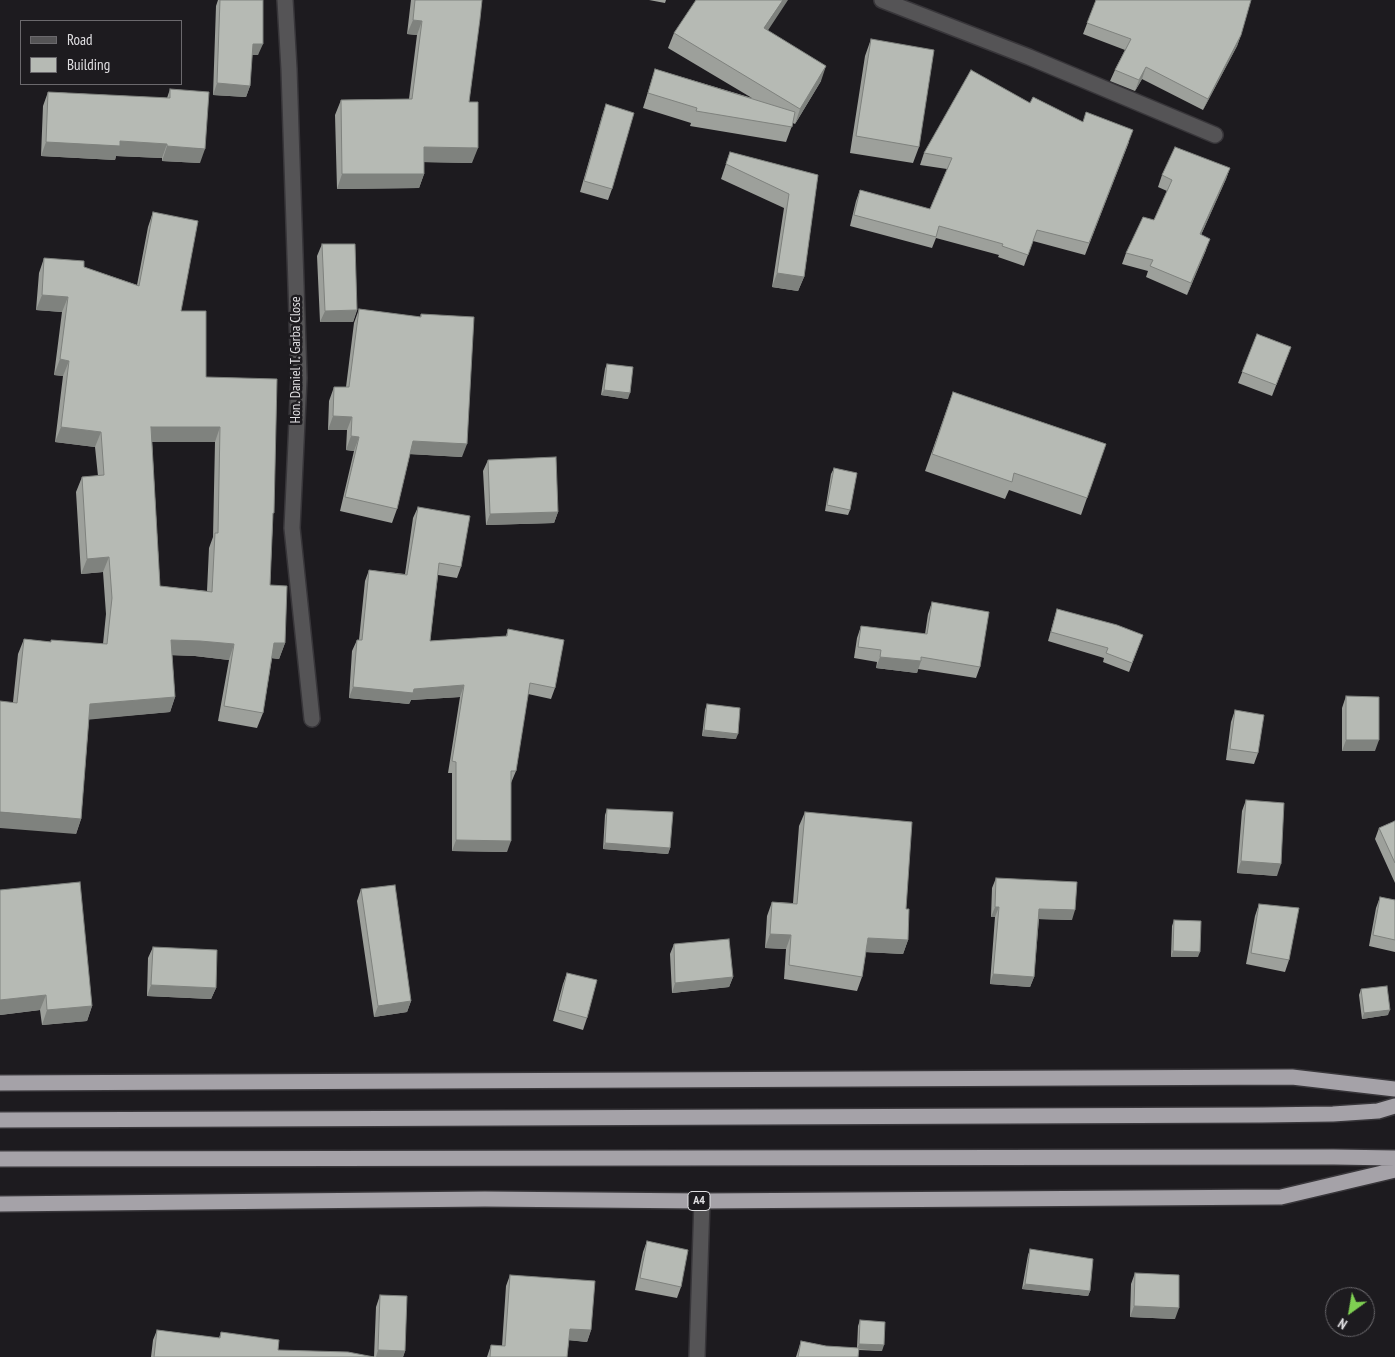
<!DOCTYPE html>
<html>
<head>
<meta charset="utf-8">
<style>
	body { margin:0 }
	#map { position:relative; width:1395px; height:1357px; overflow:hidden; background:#1d1b1f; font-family:"PT Sans Narrow",sans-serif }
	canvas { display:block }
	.legend { position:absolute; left:20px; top:20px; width:162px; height:65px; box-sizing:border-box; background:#1d1b1f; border:1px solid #6b696d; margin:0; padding:6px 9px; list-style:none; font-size:15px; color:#e0dfe2 }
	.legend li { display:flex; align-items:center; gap:10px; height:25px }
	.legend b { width:25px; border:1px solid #6b696d }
	.north { position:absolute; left:1325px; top:1287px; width:50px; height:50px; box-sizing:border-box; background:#1d1b1f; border:1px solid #6b696d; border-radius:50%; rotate:212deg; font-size:14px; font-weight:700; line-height:20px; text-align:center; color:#e0dfe2 }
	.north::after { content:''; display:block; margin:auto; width:18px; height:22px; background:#7fd052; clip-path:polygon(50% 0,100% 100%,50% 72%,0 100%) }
</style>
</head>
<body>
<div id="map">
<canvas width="1395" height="1357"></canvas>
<ul class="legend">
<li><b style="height:6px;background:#555456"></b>Road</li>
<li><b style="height:14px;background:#b6bab4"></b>Building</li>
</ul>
<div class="north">N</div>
</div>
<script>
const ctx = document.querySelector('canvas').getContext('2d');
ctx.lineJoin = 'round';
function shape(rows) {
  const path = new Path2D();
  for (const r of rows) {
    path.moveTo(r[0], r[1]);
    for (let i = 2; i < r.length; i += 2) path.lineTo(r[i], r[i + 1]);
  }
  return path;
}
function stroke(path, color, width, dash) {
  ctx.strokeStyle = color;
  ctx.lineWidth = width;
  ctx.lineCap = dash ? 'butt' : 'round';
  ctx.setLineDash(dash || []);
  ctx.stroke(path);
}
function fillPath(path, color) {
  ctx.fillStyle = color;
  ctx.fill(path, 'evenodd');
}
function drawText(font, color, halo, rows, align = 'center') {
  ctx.font = font + ' "PT Sans Narrow",sans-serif';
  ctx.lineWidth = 5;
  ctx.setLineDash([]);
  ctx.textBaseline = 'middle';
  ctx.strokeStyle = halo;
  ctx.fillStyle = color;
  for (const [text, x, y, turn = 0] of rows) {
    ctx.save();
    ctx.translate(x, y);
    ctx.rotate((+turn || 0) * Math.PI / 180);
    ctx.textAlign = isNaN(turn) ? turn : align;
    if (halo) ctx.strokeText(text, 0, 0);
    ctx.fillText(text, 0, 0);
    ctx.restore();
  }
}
const street = shape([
	[285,0,289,69,299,378,292,528,312,719],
	[882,0,1029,57,1215,135],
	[697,1357,702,1201]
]);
const highway = shape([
	[0,1083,1292,1077,1395,1089],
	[0,1120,1262,1115,1333,1114,1378,1111,1395,1106],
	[0,1159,1334,1157,1395,1158],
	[0,1204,485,1199,702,1201,1281,1197,1395,1170]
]);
const wall = shape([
	[218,0,263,0,258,55,252,55,250,86,246,97,213,95,216,6],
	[411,0,482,0,469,102,472,163,424,162,424,174,419,188,337,189,335,115,341,100,409,99,417,35,407,34],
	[649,0,666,0,665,3],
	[1096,0,1241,35,1237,46,1203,110,1142,79,1135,91,1110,81,1115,70,1125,50,1083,34],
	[767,30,821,81,795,124,793,123,786,142,690,126,691,123,643,108,655,69,752,98,668,48,674,33],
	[871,39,919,147,913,163,850,153,865,56],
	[170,89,200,163,162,161,162,158,116,156,115,160,41,156,43,106,48,92,167,98],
	[1030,103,1083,122,1129,142,1085,255,1033,241,1024,266,998,257,999,255,936,238,932,248,850,226,856,201,860,190,930,209,947,169,920,165,924,153],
	[606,104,612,189,608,200,580,192,602,116],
	[730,152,818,175,804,277,798,291,772,287,784,208,721,179],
	[1230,168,1226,179,1201,235,1206,250,1187,295,1146,277,1148,271,1122,264,1126,253,1154,220,1167,191,1158,187,1162,175],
	[153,212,181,311,206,377,273,517,270,585,285,643,279,659,272,658,263,713,257,728,218,721,229,660,195,656,172,655,175,697,170,712,89,719,81,819,76,834,13,702,18,654,24,639,51,642,51,640,103,644,106,614,103,572,81,574,76,492,82,477,98,476,95,447,55,442,63,376,54,375,62,312,36,310,39,273,44,258,84,267,137,285,148,227],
	[152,442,215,442,213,537,209,548,207,591,160,586],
	[322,244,357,310,353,322,320,322,317,256],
	[359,309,420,317,421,314,462,457,410,454,397,509,392,523,340,511,354,451,346,450,347,430,328,430,329,401,334,387,346,387,354,323],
	[1257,334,1291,347,1272,396,1238,383],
	[607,364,628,399,601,395,605,369],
	[953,392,1106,444,1081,515,1009,490,1005,499,925,471],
	[488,460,558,512,554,523,486,525,483,471],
	[834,468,850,510,848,515,825,511,831,474],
	[418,507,461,567,457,578,438,575,430,641,506,636,508,629,555,688,551,699,528,694,516,771,511,783,507,852,452,851,452,773,448,773,460,697,411,700,409,704,349,698,352,651,357,640,359,640,365,581,369,570,405,574,413,518],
	[932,602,980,667,976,678,918,669,917,673,876,668,877,662,854,658,857,638,861,626,925,634,928,614],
	[1057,609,1143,635,1129,672,1103,662,1104,658,1048,641],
	[1346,696,1375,751,1342,751,1342,708],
	[707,704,736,739,702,736,705,710],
	[1235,710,1258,753,1254,764,1226,760,1231,722],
	[1246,800,1277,876,1237,873,1242,811],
	[607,809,670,848,668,854,603,849,605,815],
	[805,812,906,909,908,940,903,954,866,952,862,977,857,991,784,979,786,949,765,948,767,916,772,902,793,903,799,826],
	[1395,821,1395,883,1375,839,1379,828],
	[996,878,1072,920,1039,919,1034,977,1030,987,990,984,995,917,991,917,992,888],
	[361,889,411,1001,407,1012,374,1017,357,901],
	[0,890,92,1006,87,1021,42,1025,40,1010,0,1015],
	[1380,897,1395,900,1395,952,1369,946,1376,908],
	[1259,904,1289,960,1285,972,1246,964,1255,916],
	[1174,920,1198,957,1171,957,1172,926],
	[674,944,733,977,729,987,672,993,670,954],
	[153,947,216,988,211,999,147,996,148,958],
	[567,973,587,1018,583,1030,553,1021,563,984],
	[1361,989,1388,1015,1362,1019,1359,995],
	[647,1241,681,1287,677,1298,635,1290,643,1252],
	[1030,1249,1090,1291,1088,1296,1022,1289,1028,1255],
	[1135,1273,1175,1319,1130,1317,1131,1284],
	[510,1275,591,1330,587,1342,569,1340,567,1357,487,1357,491,1345,502,1346,506,1286],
	[380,1295,405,1351,403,1357,151,1357,153,1340,157,1330,219,1338,221,1332,278,1350,374,1357,376,1307],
	[860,1320,882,1351,859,1350,858,1357,796,1357,801,1341,826,1346,857,1348,858,1326]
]);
const shadedWall = shape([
	[783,0,788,0,759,44,764,28],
	[413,20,422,21,417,35,407,34],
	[1241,35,1237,46,1203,110,1208,99],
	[253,44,263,44,258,55,249,55],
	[826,66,821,81,795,124,800,109],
	[1146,67,1142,79,1135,91,1139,80],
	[217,83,250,86,246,97,213,95],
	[120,141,167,144,162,158,116,156,115,160,41,156,46,142],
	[167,146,205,149,200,163,162,161],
	[424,147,478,148,472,163,418,162],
	[1230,168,1226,179,1196,246,1200,234],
	[342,174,424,174,419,188,337,189],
	[1210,239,1206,250,1187,295,1191,283],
	[777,273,804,277,798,291,772,287],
	[42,295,68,297,62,312,36,310],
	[357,310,353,322,320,322,325,311],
	[60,359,69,361,63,376,54,375],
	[604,390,630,393,628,399,601,395],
	[333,416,352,417,347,430,328,430],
	[61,427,101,432,95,447,55,442],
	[151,427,220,427,215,442,146,442],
	[351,436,359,437,354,451,346,450],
	[413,441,467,444,462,457,408,454],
	[558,512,554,523,486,525,490,514],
	[109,557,103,572,81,574,87,559],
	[171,640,200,641,234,644,229,660,195,656,165,655],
	[274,643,285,643,279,659,269,658],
	[880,657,921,661,917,673,876,668],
	[464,685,460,697,411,700,409,704,349,698,353,687,414,689],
	[175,697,170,712,85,720,90,704],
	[704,730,738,734,736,739,702,736],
	[1346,740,1379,740,1375,751,1342,751],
	[0,812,81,819,76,834,0,828],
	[456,840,511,841,507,852,452,851],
	[605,843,670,848,668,854,603,849],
	[1241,861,1281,864,1277,876,1237,873],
	[995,907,999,907,995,917,991,917],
	[1039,909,1075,910,1072,920,1036,919],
	[770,934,791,935,786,949,765,948],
	[868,938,908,940,903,954,863,952],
	[1173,951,1200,952,1198,957,1171,957],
	[993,974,1034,977,1030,987,990,984],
	[733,977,729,987,672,993,675,983],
	[151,985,216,988,211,999,147,996],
	[46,995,40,1010,0,1015,0,1000],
	[411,1001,407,1012,374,1017,378,1006],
	[92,1006,87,1021,42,1025,47,1010],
	[1390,1010,1388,1015,1362,1019,1364,1013],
	[1025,1284,1090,1291,1088,1296,1022,1289],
	[1134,1306,1179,1308,1175,1319,1130,1317],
	[570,1329,591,1330,587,1342,566,1340],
	[859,1344,884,1345,882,1351,857,1349],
	[378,1350,405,1351,403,1357,376,1357]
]);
const building = shape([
	[220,0,263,0,263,44,253,44,250,86,217,83,220,0],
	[415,0,482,0,480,19,469,102,478,102,478,148,424,147,424,174,342,174,341,100,412,99,422,21,413,20,415,0],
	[696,0,783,0,764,28,826,66,800,109,674,33,696,0],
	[1096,0,1251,0,1241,35,1208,99,1146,67,1139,80,1115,70,1131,39,1087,23,1096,0],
	[871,39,934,50,919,147,856,136,871,39],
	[655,69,795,112,792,127,696,111,697,108,648,93,655,69],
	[971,70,1030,103,1033,97,1083,122,1086,112,1133,130,1089,243,1037,230,1028,255,1002,246,1003,244,939,226,936,237,854,215,860,190,930,209,952,158,924,153,971,70],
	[170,89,209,92,205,149,167,146,167,144,120,141,120,146,46,142,48,92,170,98,170,89],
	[606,104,634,113,612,189,584,181,606,104],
	[1175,147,1230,168,1200,234,1210,239,1191,283,1150,266,1153,260,1126,253,1143,217,1154,220,1172,180,1162,175,1175,147],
	[730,152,818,175,804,277,777,273,789,194,726,164,730,152],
	[153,212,198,221,181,311,206,311,206,377,277,379,274,513,273,513,270,585,287,586,285,643,274,643,263,713,224,706,234,644,200,641,171,640,175,697,90,704,81,819,0,812,0,701,17,703,24,639,51,642,51,640,107,644,112,598,109,557,87,559,82,477,104,475,101,432,61,427,69,361,60,359,68,297,42,295,44,258,84,261,84,267,139,286,153,212],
	[151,427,220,427,218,533,215,533,212,592,160,586,151,427],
	[322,244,355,244,357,310,325,311,322,244],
	[359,309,421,317,421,314,474,317,467,444,413,441,397,509,345,497,359,437,351,436,352,417,333,416,334,387,349,387,359,309],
	[1257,334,1291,347,1276,385,1242,372,1257,334],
	[607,364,633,367,630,393,604,390,607,364],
	[953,392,1106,444,1087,498,1014,473,1012,482,932,454,953,392],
	[556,457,558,512,490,514,488,460,556,457],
	[834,468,857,473,850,510,827,505,834,468],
	[418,507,470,516,461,567,439,563,430,641,507,636,508,629,564,640,555,688,530,683,516,771,511,771,511,841,456,840,456,762,452,761,464,685,414,689,413,693,353,687,357,640,362,640,369,570,407,575,418,507],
	[932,602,989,612,980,667,921,657,921,661,880,657,881,650,858,647,861,626,927,634,932,602],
	[1057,609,1117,625,1143,635,1132,663,1106,653,1108,648,1051,632,1057,609],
	[1346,696,1379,697,1379,740,1346,740,1346,696],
	[707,704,740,708,738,734,704,730,707,704],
	[1235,710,1264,715,1258,753,1230,749,1235,710],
	[1246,800,1284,803,1281,864,1241,861,1246,800],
	[607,809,673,812,670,848,605,843,607,809],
	[805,812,912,822,906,909,909,909,908,940,868,938,862,977,789,965,791,935,770,934,772,902,797,904,805,812],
	[1395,821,1395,863,1379,828,1395,821],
	[996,878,1077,882,1075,910,1039,909,1034,977,993,974,999,907,995,907,996,878],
	[80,882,92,1006,47,1010,46,995,0,1000,0,890,80,882],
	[395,885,411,1001,378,1006,361,889,395,885],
	[1380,897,1395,900,1395,940,1373,935,1380,897],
	[1259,904,1299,908,1289,960,1251,953,1259,904],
	[1174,920,1201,921,1200,952,1173,951,1174,920],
	[729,939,733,977,675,983,674,944,729,939],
	[153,947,217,950,216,988,151,985,153,947],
	[567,973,597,980,587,1018,558,1010,567,973],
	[1387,986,1390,1010,1364,1013,1361,989,1387,986],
	[647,1241,688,1250,681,1287,640,1278,647,1241],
	[1030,1249,1093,1259,1090,1291,1025,1284,1030,1249],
	[1135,1273,1179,1275,1179,1308,1134,1306,1135,1273],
	[510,1275,595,1281,591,1330,570,1329,567,1357,490,1357,491,1345,505,1346,510,1275],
	[380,1295,407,1296,405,1351,378,1350,380,1295],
	[860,1320,885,1322,884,1345,859,1344,860,1320],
	[157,1330,220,1338,221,1332,279,1340,278,1350,348,1352,374,1357,154,1357,157,1330],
	[801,1341,826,1346,859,1348,858,1357,798,1357,801,1341]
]);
const shields = [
	[699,1201,22]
];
const shieldNames = [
	["A4",699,1201]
];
const streetNames = [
	["Hon. Daniel T. Garba Close",296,360,-90]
];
stroke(street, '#38363a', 18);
stroke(highway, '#38363a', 18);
stroke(street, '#555456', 15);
stroke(highway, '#a5a2a8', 15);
fillPath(wall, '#9da09b');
fillPath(shadedWall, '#7f827e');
fillPath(building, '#b6bab4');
stroke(building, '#7f827e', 1);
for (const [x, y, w] of shields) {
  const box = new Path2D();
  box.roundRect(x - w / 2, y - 9.5, w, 19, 4);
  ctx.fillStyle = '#1d1b1f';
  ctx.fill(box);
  stroke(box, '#e0dfe2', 1);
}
drawText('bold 12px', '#e0dfe2', null, shieldNames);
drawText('14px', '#e0dfe2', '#1d1b1f', streetNames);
</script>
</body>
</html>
